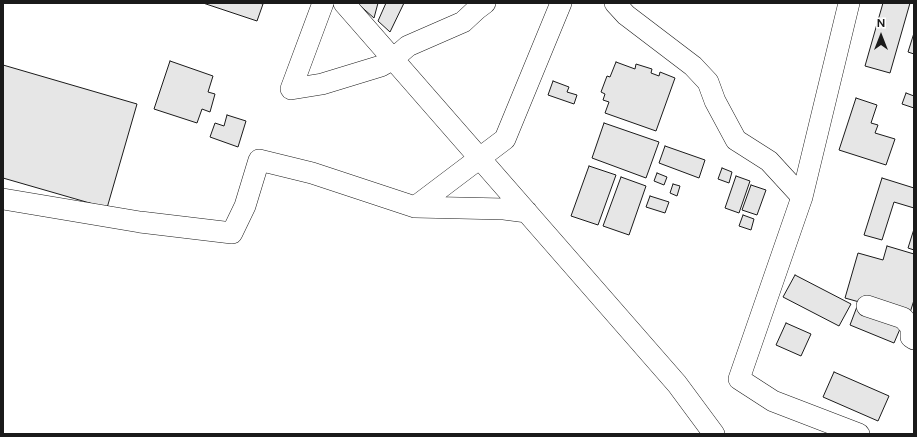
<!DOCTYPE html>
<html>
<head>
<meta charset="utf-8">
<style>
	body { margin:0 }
	#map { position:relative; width:917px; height:437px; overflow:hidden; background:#fff; font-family:Figtree,sans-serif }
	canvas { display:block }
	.frame { position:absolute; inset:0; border:4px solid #1a1a1a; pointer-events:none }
	.north { position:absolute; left:861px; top:16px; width:40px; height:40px; -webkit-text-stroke:3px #fff; paint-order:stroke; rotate:0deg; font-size:11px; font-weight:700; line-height:16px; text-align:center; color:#1a1a1a }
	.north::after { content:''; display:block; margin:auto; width:14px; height:18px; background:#1a1a1a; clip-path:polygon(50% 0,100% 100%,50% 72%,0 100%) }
</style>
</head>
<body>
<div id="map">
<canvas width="917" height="437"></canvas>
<div class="frame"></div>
<div class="north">N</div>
</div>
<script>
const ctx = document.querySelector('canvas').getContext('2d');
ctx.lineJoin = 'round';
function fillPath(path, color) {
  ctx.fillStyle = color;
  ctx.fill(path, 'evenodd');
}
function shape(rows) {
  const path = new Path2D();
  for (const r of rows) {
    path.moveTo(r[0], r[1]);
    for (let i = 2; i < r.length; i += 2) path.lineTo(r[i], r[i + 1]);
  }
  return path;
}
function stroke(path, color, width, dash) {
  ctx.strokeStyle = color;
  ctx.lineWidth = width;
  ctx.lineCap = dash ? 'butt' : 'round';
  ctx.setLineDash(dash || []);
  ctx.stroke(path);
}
const building = shape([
	[203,3,259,3,263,4,257,21,203,3],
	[357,3,378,3,374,18,357,3],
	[386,3,404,3,390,32,378,21,386,3],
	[883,3,910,3,890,73,865,66,883,3],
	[914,33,914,54,908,52,914,33],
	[170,61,213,76,208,92,215,94,210,112,202,109,197,123,154,109,170,61],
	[616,62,635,69,636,64,652,69,651,73,659,76,660,72,675,78,656,131,605,113,609,102,603,100,605,94,601,92,607,76,610,77,616,62],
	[3,65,137,104,107,208,3,178,3,65],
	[553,81,569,87,567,92,577,95,574,104,548,95,553,81],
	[906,93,914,96,914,108,902,104,906,93],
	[856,98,877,105,871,123,878,125,875,133,895,139,886,165,839,150,856,98],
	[227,115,246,121,238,147,210,137,215,123,224,126,227,115],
	[604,123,659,142,646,178,592,158,604,123],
	[665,146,705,160,699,178,659,163,665,146],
	[589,166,616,175,598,225,571,216,589,166],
	[722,168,732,172,729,183,718,179,722,168],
	[657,173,667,177,664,185,654,181,657,173],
	[736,176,750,181,739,213,725,208,736,176],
	[621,177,646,186,629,235,603,226,621,177],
	[882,178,914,188,914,208,894,202,882,240,864,235,882,178],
	[673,184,680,186,677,196,670,193,673,184],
	[751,185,766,190,757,215,742,210,751,185],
	[650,196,669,202,665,213,646,207,650,196],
	[743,215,754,219,751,230,739,226,743,215],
	[914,229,914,250,908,248,914,229],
	[887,246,914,254,914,300,909,316,845,298,858,253,883,260,887,246],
	[795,275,851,304,839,326,783,297,795,275],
	[858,304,903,322,894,343,850,325,858,304],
	[786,323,811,334,801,356,776,345,786,323],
	[834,372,889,396,878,421,823,397,834,372]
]);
const street = shape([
	[323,3,291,89,322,84,381,66,393,59,408,46,463,22,477,9,485,3],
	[344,3,677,384,714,434],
	[615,3,626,15,693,66,708,82,715,101,736,140,769,161,802,197],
	[849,3,802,197,739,379,773,401,859,434],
	[3,199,140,222,232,233,245,206,259,160,312,173,415,207,504,209,527,212],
	[415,207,505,139,561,3],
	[867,306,903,318,911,327,911,337,914,339]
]);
fillPath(building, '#e6e6e6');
stroke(building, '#1a1a1a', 1);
stroke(street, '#1a1a1a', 22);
stroke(street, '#fff', 21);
</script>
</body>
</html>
